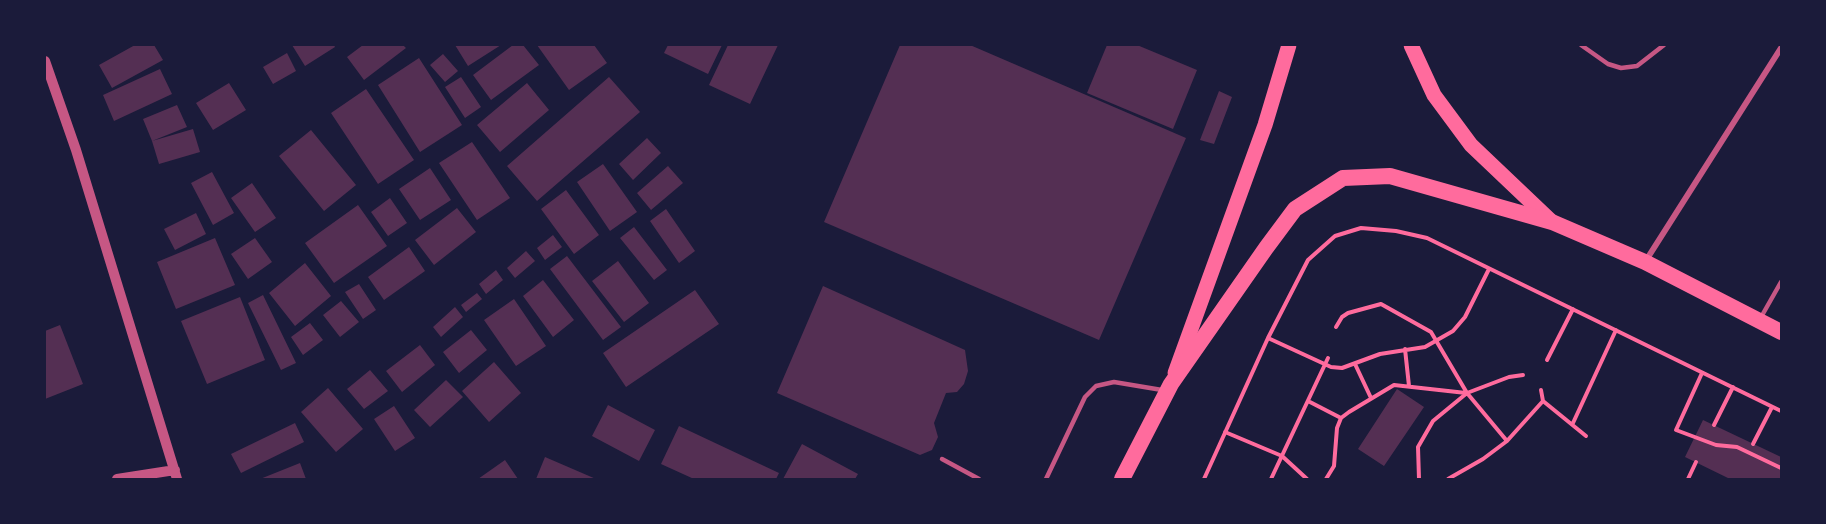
<!DOCTYPE html>
<html>
<head>
<meta charset="utf-8">
<style>
	body { margin:0 }
	#map { position:relative; width:1826px; height:524px; overflow:hidden; background:#1b1b3a; font-family:"Public Sans",sans-serif }
	canvas { display:block }
	.frame { position:absolute; inset:0; border:46px solid #1b1b3a; pointer-events:none }
</style>
</head>
<body>
<div id="map">
<canvas width="1826" height="524"></canvas>
<div class="frame"></div>
</div>
<script>
const ctx = document.querySelector('canvas').getContext('2d');
ctx.lineJoin = 'round';
function fillPath(path, color) {
  ctx.fillStyle = color;
  ctx.fill(path, 'evenodd');
}
function shape(rows) {
  const path = new Path2D();
  for (const r of rows) {
    path.moveTo(r[0], r[1]);
    for (let i = 2; i < r.length; i += 2) path.lineTo(r[i], r[i + 1]);
  }
  return path;
}
function stroke(path, color, width, dash) {
  ctx.strokeStyle = color;
  ctx.lineWidth = width;
  ctx.lineCap = dash ? 'butt' : 'round';
  ctx.setLineDash(dash || []);
  ctx.stroke(path);
}
const building = shape([
	[135,45,154,45,163,60,112,88,99,65],
	[292,45,334,45,335,47,305,66],
	[363,45,403,45,406,48,364,80,347,57],
	[455,45,501,45,468,66],
	[513,45,523,45,539,65,491,100,473,75],
	[537,45,594,45,607,63,569,90],
	[668,45,722,45,708,74,664,53],
	[728,45,778,45,750,104,709,85],
	[900,45,970,45,1186,138,1099,340,824,222],
	[1107,45,1137,45,1197,70,1173,129,1087,93],
	[287,53,296,71,273,84,263,67],
	[443,54,458,71,445,82,430,65],
	[419,58,462,125,420,152,378,85],
	[160,69,172,94,114,121,103,95],
	[461,77,481,107,465,118,445,87],
	[609,77,640,112,537,201,507,166],
	[229,83,246,110,213,130,196,103],
	[527,83,549,110,500,152,477,125],
	[366,89,414,160,378,184,331,113],
	[1219,91,1232,97,1214,144,1200,140],
	[177,105,187,127,152,141,143,119],
	[193,129,200,152,159,164,152,141],
	[311,130,356,185,324,211,279,156],
	[647,138,661,153,633,180,619,164],
	[472,142,510,198,477,220,439,163],
	[603,164,637,212,610,231,577,182],
	[668,166,683,183,651,210,637,193],
	[430,168,451,200,420,220,399,189],
	[212,172,234,213,213,225,191,183],
	[252,183,276,218,255,232,231,198],
	[566,190,599,235,574,254,541,209],
	[390,198,407,223,388,236,371,212],
	[358,205,387,246,334,283,305,243],
	[457,208,476,232,434,265,415,240],
	[666,209,695,251,679,263,650,221],
	[196,213,206,234,175,250,164,229],
	[634,227,667,270,654,280,620,238],
	[553,235,562,247,545,260,537,248],
	[215,238,235,285,176,309,157,262],
	[255,238,272,262,248,279,231,254],
	[409,247,425,271,384,300,368,277],
	[526,251,535,261,515,278,507,268],
	[567,256,621,327,603,340,550,269],
	[618,261,649,303,624,322,592,281],
	[305,263,331,296,295,326,269,293],
	[496,270,503,280,486,294,479,284],
	[543,280,574,320,553,337,523,296],
	[359,284,376,310,363,319,345,292],
	[823,286,965,350,968,371,964,384,957,392,946,393,934,423,938,437,932,450,920,455,777,393],
	[695,290,719,324,626,387,603,353],
	[477,293,482,299,466,312,461,305],
	[263,295,296,363,281,370,248,303],
	[240,297,265,360,207,384,181,321],
	[514,299,546,346,516,366,484,320],
	[341,301,359,322,340,337,323,315],
	[455,307,463,317,441,337,433,327],
	[310,323,323,340,303,355,291,337],
	[60,325,83,384,45,399,45,331],
	[471,330,487,350,459,373,443,352],
	[420,345,435,365,402,392,386,371],
	[494,362,521,393,489,422,462,391],
	[370,370,388,391,364,409,347,389],
	[446,380,463,397,430,427,414,410],
	[328,388,363,429,336,452,301,412],
	[1397,389,1424,407,1384,466,1358,449],
	[608,405,655,430,639,461,592,436],
	[394,406,415,438,395,451,374,419],
	[1703,420,1781,457,1781,479,1730,479,1685,457],
	[295,423,304,442,241,473,231,454],
	[679,426,779,473,776,479,694,479,661,464],
	[802,444,858,474,855,479,783,479],
	[545,457,596,479,536,479],
	[505,460,518,479,478,479],
	[300,463,306,479,260,479]
]);
const path = shape([
	[1336,327,1342,317,1348,313,1381,304,1431,332,1467,393,1507,441],
	[1268,338,1331,367,1342,368,1380,354,1425,347,1453,331,1465,317,1489,269],
	[1405,349,1409,386],
	[1547,360,1573,309],
	[1355,364,1371,398],
	[1702,373,1676,430,1716,445,1737,447,1781,468],
	[1541,390,1543,401,1586,436],
	[1308,401,1341,418],
	[1573,423,1616,330],
	[1714,425,1733,387],
	[1225,432,1282,456,1307,479],
	[1753,444,1772,407],
	[1204,479,1268,338,1308,260,1335,236,1361,228,1396,231,1427,238,1781,411],
	[1271,479,1328,358],
	[1326,479,1334,466,1337,428,1341,418,1349,412,1394,385,1466,393],
	[1419,479,1418,447,1433,421,1467,393,1509,377,1523,375],
	[1448,479,1483,459,1507,441,1543,401],
	[1688,479,1696,462]
]);
const service = shape([
	[1581,45,1608,64,1621,68,1637,66,1664,45],
	[1760,319,1781,282],
	[942,459,979,479],
	[1046,479,1085,397,1096,386,1114,382,1162,390]
]);
const minor = shape([
	[1645,262,1781,48]
]);
const tertiary = shape([
	[45,61,76,150,177,479],
	[117,479,175,470]
]);
const primary = shape([
	[1411,45,1434,95,1471,145,1552,222],
	[1175,373,1265,125,1289,45]
]);
const trunk = shape([
	[1122,479,1171,384,1266,248,1295,209,1343,178,1390,176,1552,222,1645,262,1781,332]
]);
fillPath(building, '#542f53');
stroke(path, '#ff6b9d', 4);
stroke(service, '#c65784', 4.5);
stroke(minor, '#c65784', 6);
stroke(tertiary, '#c65784', 10);
stroke(primary, '#ff6b9d', 15);
stroke(trunk, '#ff6b9d', 16);
</script>
</body>
</html>
